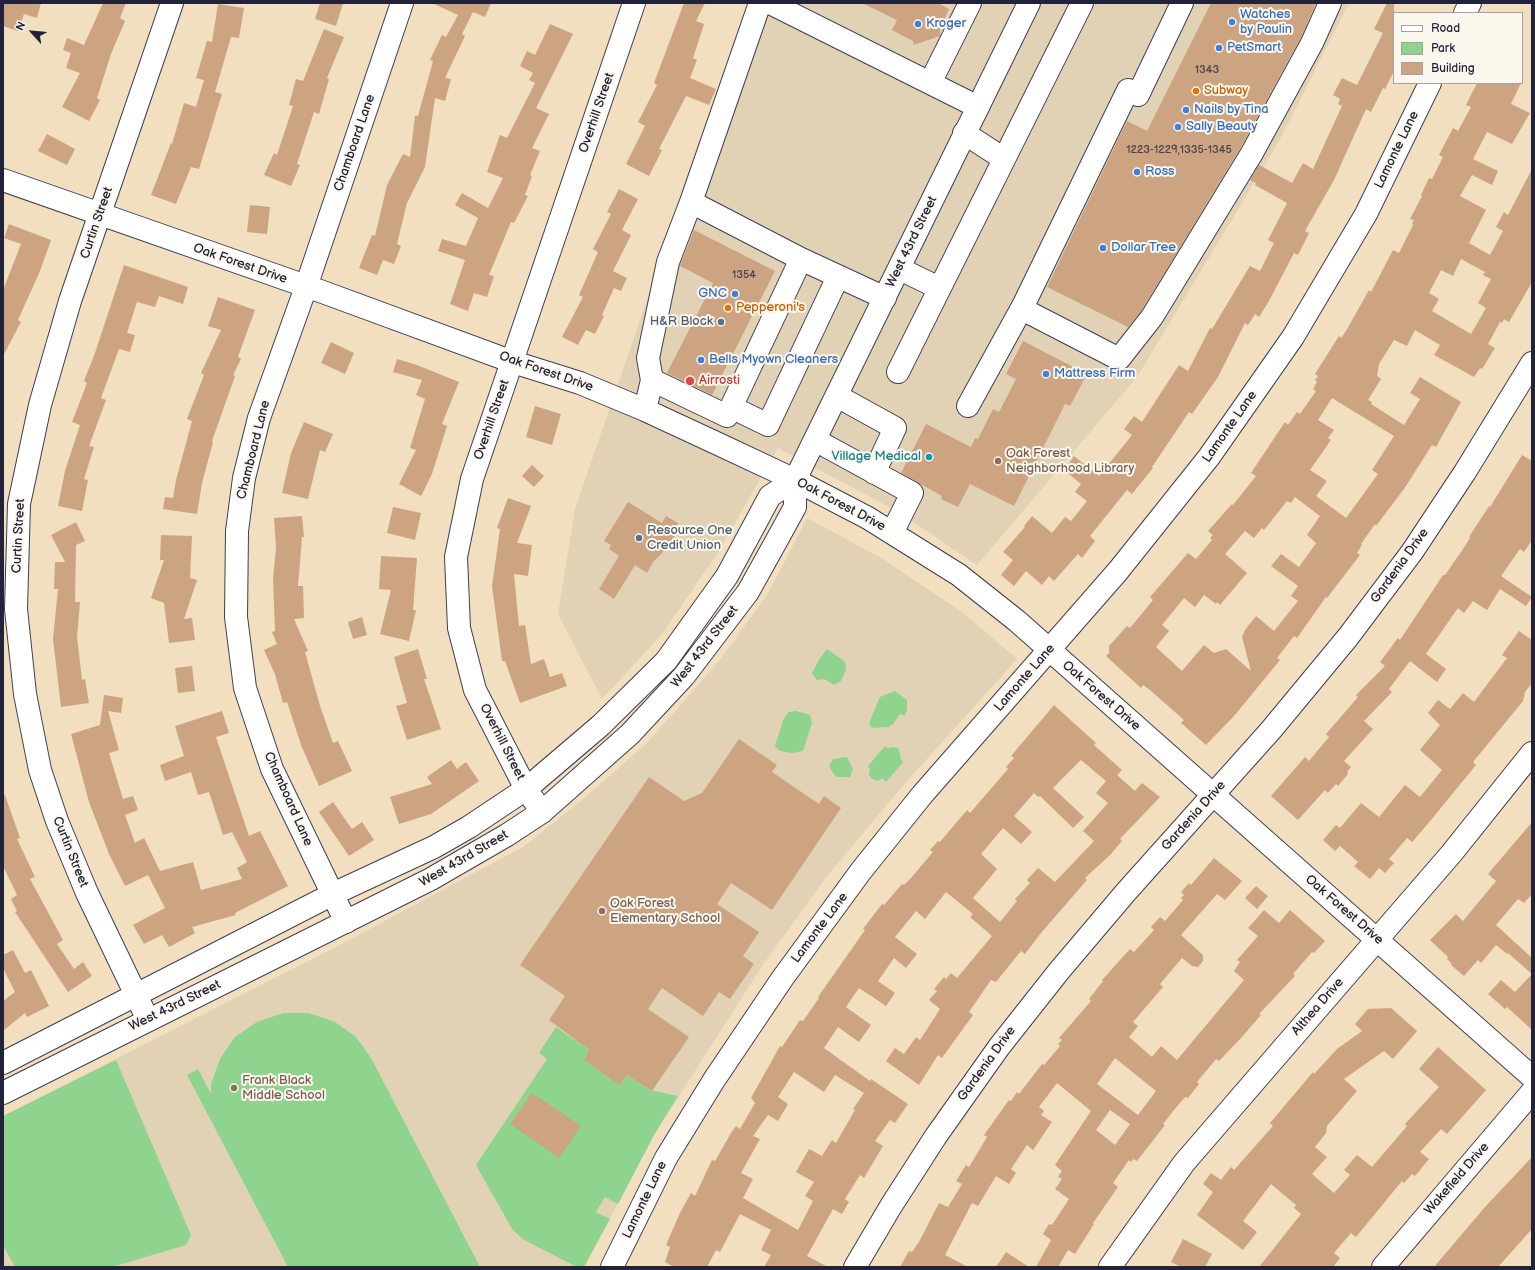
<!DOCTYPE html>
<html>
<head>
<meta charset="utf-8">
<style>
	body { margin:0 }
	#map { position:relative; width:1535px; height:1270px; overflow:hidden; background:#f1dfc0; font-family:"Balsamiq Sans",sans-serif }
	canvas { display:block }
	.frame { position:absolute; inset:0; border:4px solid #22223b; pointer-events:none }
	.legend { position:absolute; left:1393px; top:12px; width:130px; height:72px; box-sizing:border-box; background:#fbf7ec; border:1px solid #a4a2a5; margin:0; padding:5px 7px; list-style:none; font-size:12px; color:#22223b }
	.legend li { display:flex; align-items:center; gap:8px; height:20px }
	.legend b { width:20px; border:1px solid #a4a2a5 }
	.north { position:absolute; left:12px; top:12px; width:40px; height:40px; -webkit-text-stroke:3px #fbf7ec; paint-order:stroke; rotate:297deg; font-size:11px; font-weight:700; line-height:16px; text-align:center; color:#22223b }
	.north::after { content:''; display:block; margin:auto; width:14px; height:18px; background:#22223b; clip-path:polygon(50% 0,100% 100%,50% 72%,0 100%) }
</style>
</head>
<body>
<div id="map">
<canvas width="1535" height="1270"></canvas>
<div class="frame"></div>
<ul class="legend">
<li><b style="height:5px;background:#fff"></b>Road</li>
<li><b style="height:11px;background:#8ed48e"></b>Park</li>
<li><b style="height:11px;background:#cca482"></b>Building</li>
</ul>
<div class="north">N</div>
</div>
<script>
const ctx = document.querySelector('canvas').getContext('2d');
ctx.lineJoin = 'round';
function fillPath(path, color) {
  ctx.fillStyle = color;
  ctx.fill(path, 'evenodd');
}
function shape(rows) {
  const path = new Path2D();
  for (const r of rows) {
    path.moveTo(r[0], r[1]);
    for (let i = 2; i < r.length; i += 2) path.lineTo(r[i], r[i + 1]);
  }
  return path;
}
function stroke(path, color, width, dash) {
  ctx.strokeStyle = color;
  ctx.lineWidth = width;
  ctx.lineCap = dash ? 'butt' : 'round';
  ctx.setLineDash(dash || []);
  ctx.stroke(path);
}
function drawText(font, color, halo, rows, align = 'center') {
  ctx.font = font + ' "Balsamiq Sans",sans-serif';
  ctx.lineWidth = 4;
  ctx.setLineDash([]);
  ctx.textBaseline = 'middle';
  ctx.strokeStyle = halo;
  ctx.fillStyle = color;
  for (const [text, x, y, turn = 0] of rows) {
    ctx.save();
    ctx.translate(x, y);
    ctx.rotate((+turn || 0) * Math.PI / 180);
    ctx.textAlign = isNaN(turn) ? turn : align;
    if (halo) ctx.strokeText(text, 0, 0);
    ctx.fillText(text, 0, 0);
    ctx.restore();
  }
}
const built = shape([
	[749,3,1349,3,1278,143,1137,377,977,565,897,511,778,448,717,554,662,634,602,699,558,614,575,509],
	[807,518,883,559,962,612,1017,659,900,789,828,875,764,963,654,1135,584,1267,3,1267,3,1116,336,947,523,847,581,801,647,743,720,660,769,592]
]);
const green = shape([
	[827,649,845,662,846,670,841,681,834,685,824,679,817,680,812,673,820,658],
	[895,691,907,700,907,709,905,716,900,714,894,723,889,727,872,728,869,723,880,697],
	[796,711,810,715,812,723,803,751,792,753,780,751,775,746,783,721,788,712],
	[885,746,888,748,893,747,898,748,900,753,900,758,903,762,886,782,882,778,878,781,872,779,869,775,870,769,868,766],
	[847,757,853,769,850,777,836,777,829,766,833,759],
	[283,1013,309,1013,335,1022,356,1037,371,1058,480,1267,288,1267,187,1075,198,1069,211,1094,211,1084,220,1059,235,1037,257,1022],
	[556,1027,589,1050,584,1060,619,1085,627,1075,650,1090,678,1096,654,1135,618,1204,605,1197,596,1212,610,1219,584,1267,577,1267,524,1240,512,1229,476,1165,547,1059,539,1053],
	[116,1060,191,1235,186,1245,112,1267,15,1267,3,1245,3,1116]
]);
const building = shape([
	[3,3,41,3,37,18,24,14,18,31,3,26],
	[103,3,126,3,120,18,125,21,111,54,97,98,100,100,89,121,62,107,80,73,66,68,71,53,63,50,67,38,84,45],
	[320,3,343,3,336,26,315,19],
	[432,3,491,3,485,17,473,12,462,34,465,36,445,78,451,79,445,101,435,98,425,167,407,203,397,244,401,246,394,264,383,260,377,275,359,268,372,235,375,236,387,185,403,154,410,157,415,116,418,116,433,61,430,60,442,35,446,37,458,15],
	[684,3,705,3,696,21,704,24,693,58,697,60,690,78,716,89,709,105,686,96,659,149,662,150,649,176,626,164,645,126,638,122,657,85,654,83],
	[862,3,938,3,949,9,940,28,940,36,914,45,913,41,892,30,897,20],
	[1211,3,1316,3,1301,37,1241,147,1142,310,1128,327,1047,287,1127,121,1147,131],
	[1387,3,1394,3,1394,71,1385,89,1383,88,1371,112,1366,109,1334,180,1305,231,1309,233,1298,255,1294,253,1269,301,1259,317,1255,314,1248,325,1245,323,1218,377,1192,414,1189,412,1152,467,1153,468,1132,494,1127,490,1090,536,1095,541,1082,558,1078,554,1054,581,1049,576,1042,585,1026,571,1014,586,1001,575,1013,560,1003,552,1025,527,1024,526,1032,516,1052,533,1065,517,1071,521,1087,501,1075,492,1081,484,1064,470,1074,456,1099,476,1132,435,1124,429,1134,416,1142,422,1179,365,1188,371,1210,328,1212,329,1250,266,1260,271,1274,243,1268,240,1287,203,1255,185,1256,183,1250,180,1259,165,1292,183,1303,163,1313,169,1342,106,1338,104,1340,99,1333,95,1342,78,1357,85,1383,33,1374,29],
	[218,4,244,8,239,38,231,37,215,92,222,94,199,169,191,167,176,204,151,195,171,143,172,144,184,103,196,107,204,80,196,78,207,41,212,42],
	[550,24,573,34,536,108,549,114,532,148,540,151,530,175,532,176,525,195,528,196,514,223,511,222,489,275,494,276,487,297,474,293,468,311,450,304,465,260,438,251,442,239,466,246,478,218,455,205,462,193,488,208,503,178,487,172,500,135,507,138,535,83,529,80,533,73,520,66,527,51,535,55],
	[324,29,344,37,327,78,329,79,319,114,314,112,297,164,300,165,291,186,264,175,274,153,277,155,293,106,289,105,296,79,303,81],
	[1477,83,1521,83,1511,104,1530,113,1512,144,1487,132,1473,159,1498,171,1492,185,1472,175,1460,196,1486,210,1469,243,1490,255,1503,231,1496,227,1504,212,1508,215,1532,169,1532,282,1509,322,1504,319,1502,323,1500,322,1488,344,1495,348,1482,369,1480,368,1474,377,1434,355,1440,345,1415,330,1407,346,1394,340,1379,364,1377,376,1381,379,1368,400,1372,402,1371,404,1404,425,1420,399,1410,393,1420,377,1461,402,1436,447,1432,445,1404,489,1376,526,1375,524,1361,544,1362,545,1357,553,1360,555,1327,598,1326,597,1297,638,1294,636,1277,658,1280,660,1234,716,1206,745,1181,723,1184,720,1150,690,1143,685,1141,688,1106,656,1109,653,1109,646,1127,626,1130,628,1153,600,1150,597,1188,553,1196,559,1212,540,1210,538,1213,535,1208,531,1232,504,1233,505,1256,476,1251,473,1285,422,1288,425,1297,412,1300,414,1316,391,1313,389,1317,382,1315,380,1318,376,1315,374,1339,336,1341,338,1346,331,1369,290,1371,292,1393,250,1399,253,1413,225,1412,224,1414,220,1410,219,1422,196,1421,195,1429,178,1432,179,1443,157,1439,155,1453,128,1458,131,1471,107,1466,105],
	[1461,259,1485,272,1483,275,1491,279,1478,303,1486,308,1471,334,1432,311,1439,299,1429,293,1441,270,1453,276],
	[1332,398,1394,436,1372,470,1378,474,1346,518,1316,496,1327,481,1310,470,1331,440,1328,438,1334,430,1318,420],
	[1295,497,1320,516,1307,535,1316,543,1299,567,1281,554,1271,566,1298,586,1291,596,1298,601,1274,631,1256,616,1245,630,1242,637,1251,671,1226,649,1214,653,1204,645,1182,671,1156,647,1169,631,1162,625,1184,598,1195,607,1204,595,1216,604,1217,602,1220,605,1247,573,1225,554,1245,531,1254,538,1262,528,1264,530,1287,501,1291,503],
	[47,134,75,149,67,165,38,151],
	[619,189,638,199,622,230,631,235,613,271,627,278,621,291,614,288,602,315,604,316,595,334,586,330,578,345,562,337,583,297,579,295,598,252,593,249,611,214,607,212],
	[250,205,270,207,267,234,247,232],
	[9,224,51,240,40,271,18,320,21,322,3,356,3,290,21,244,4,238],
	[694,230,775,271,712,395,667,373,713,283,680,266],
	[124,265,188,287,183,304,159,296,155,307,137,302,127,333,135,335,130,352,119,349,101,398,106,400,89,446,94,447,84,479,88,480,82,511,58,506,65,471,80,425,72,422,87,383,84,381,95,353],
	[218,297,255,310,238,357,241,359,233,375,235,376,212,441,213,442,202,483,197,514,163,509,165,497,173,498,176,480,192,421,187,419,204,375,201,373,221,330,208,326],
	[1023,341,1087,374,1070,406,1065,404,1014,506,970,484,958,507,941,499,942,496,901,473,926,424,971,447,975,438,978,439,993,409,999,412,1016,379,1006,374],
	[331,342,354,353,345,374,321,363],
	[397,359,417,365,459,382,442,424,447,426,432,474,421,496,399,484,416,450,410,448,425,399,416,395,422,380,393,372],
	[535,406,561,414,552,445,526,437],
	[304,422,333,434,325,452,320,450,308,499,282,493,291,453],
	[1522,455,1532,461,1532,540,1524,552,1520,549,1501,576,1532,597,1526,606,1500,589,1487,610,1473,601,1464,613,1458,608,1426,654,1446,669,1437,682,1410,661,1389,689,1392,692,1364,721,1373,729,1344,761,1351,767,1347,772,1348,774,1338,786,1336,784,1328,793,1325,790,1298,820,1271,796,1305,757,1309,761,1329,737,1326,734,1358,697,1356,695,1385,666,1380,662,1398,638,1400,640,1443,575,1445,575,1463,549,1470,538,1469,537,1489,506,1490,507],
	[532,465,544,476,534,487,522,476],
	[508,498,531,506,517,543,532,545,528,576,514,574,519,626,525,625,531,664,544,659,550,677,562,673,567,686,520,703,505,661,502,661,492,586,500,529,497,528],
	[628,502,662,523,666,516,678,523,674,536,668,547,653,562,647,573,635,565,614,599,599,589,619,556,609,549,611,545,604,541],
	[393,507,421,513,415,540,387,533],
	[302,516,304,537,302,537,298,586,303,586,304,618,294,619,308,651,305,652,320,706,333,743,338,741,352,771,319,786,301,745,287,702,283,703,275,674,264,650,277,644,272,632,275,631,273,579,276,548,274,518],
	[76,522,85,541,76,545,75,602,80,602,77,637,82,680,85,679,89,703,61,707,53,639,58,589,54,589,55,562,65,562,51,535],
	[161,535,192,536,190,578,197,580,184,619,192,618,195,640,169,643,164,603,151,598,164,560,160,560],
	[381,556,417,558,413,610,416,610,409,641,380,634,391,590,379,589],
	[362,617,367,635,353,639,348,622],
	[1519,631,1532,640,1532,683,1525,692,1523,701,1473,762,1476,765,1431,820,1412,842,1407,838,1389,859,1394,863,1385,873,1379,868,1370,879,1354,866,1358,862,1340,846,1335,851,1323,840,1336,825,1340,828,1361,803,1379,817,1405,785,1420,797,1442,770,1420,750,1440,725,1428,713,1438,700,1450,709,1463,693,1474,702,1507,658,1502,655],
	[418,649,427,679,424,679,441,729,407,740,396,706,407,703,394,657],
	[192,666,195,691,178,693,175,668],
	[104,695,123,698,121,713,108,711,119,750,109,753,123,799,133,796,138,810,125,815,135,843,144,838,160,871,193,862,201,890,242,879,237,868,247,862,232,832,223,835,209,792,198,795,191,772,165,781,160,765,184,756,175,726,222,711,229,733,216,737,249,836,260,831,288,886,235,913,236,915,192,927,195,933,169,947,162,935,144,944,133,925,165,908,148,875,125,886,109,854,89,802,71,734,100,725],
	[1054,705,1096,743,1094,745,1122,770,1117,775,1135,791,1142,783,1160,797,1120,839,1122,841,1110,855,1085,878,1087,880,1041,933,1025,954,1021,951,996,982,991,980,969,1012,973,1015,942,1058,938,1055,919,1085,886,1061,895,1048,904,1054,916,1037,920,1040,940,1009,929,1000,937,991,934,989,944,977,946,979,951,973,957,978,992,936,970,917,973,914,946,892,925,919,916,911,895,937,917,954,906,968,894,958,878,981,895,993,886,1006,859,988,846,1007,871,1025,859,1042,838,1027,824,1048,870,1081,871,1079,908,1104,895,1123,890,1120,875,1141,883,1146,864,1178,860,1175,845,1199,849,1202,842,1214,833,1209,807,1256,828,1267,764,1267,771,1255,761,1250,771,1230,740,1214,720,1252,716,1250,707,1267,674,1267,665,1262,670,1247,666,1245,680,1213,691,1193,695,1196,712,1160,715,1161,731,1133,736,1126,740,1129,755,1103,751,1098,780,1046,782,1047,800,1020,803,1021,819,998,818,997,865,930,863,929,882,904,884,905,902,884,904,885,911,878,933,852,930,850,938,841,940,842,967,810,970,813,1008,769,1006,767,1014,758,1011,756],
	[1081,760,1106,781,1096,793,1108,803,1083,831,1094,841,1055,882,1038,868,1027,880,1030,883,1015,899,1017,901,1000,922,973,898,997,869,981,854,1003,828,1021,844,1032,832,1014,816,1034,793,1038,797,1040,796,1073,828,1084,817,1053,788],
	[794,1072,824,1092,835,1075,864,1093,853,1109,855,1110,836,1143,832,1140,822,1156,809,1149,796,1172,814,1182,805,1196,813,1201,798,1230,743,1198,753,1179,741,1173,760,1139,753,1136,768,1115,778,1121,788,1104,778,1097],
	[739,739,777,765,772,772,819,804,824,796,841,808,772,910,731,883,717,904,759,932,743,956,754,964,730,999,719,992,703,1016,662,988,648,1009,689,1037,652,1091,627,1075,619,1085,584,1060,589,1050,549,1020,565,996,520,965,649,777,684,801,702,793],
	[451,760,457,769,466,762,479,781,431,814,399,824,390,797,432,784,427,777],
	[3,795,5,795,20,838,17,839,35,877,30,879,63,940,57,944,74,969,83,962,92,976,68,992,15,912,17,911,11,899,17,895,3,866],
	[333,802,352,829,362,822,374,840,349,856,319,812],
	[1532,822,1532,894,1524,903,1518,899,1496,925,1532,958,1532,1030,1507,1007,1505,1009,1488,994,1501,980,1515,992,1532,974,1508,953,1507,954,1496,945,1481,963,1478,960,1464,976,1451,965,1452,964,1447,959,1448,957,1430,940,1456,914,1463,921,1496,881,1488,874],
	[1214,858,1242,881,1225,900,1217,894,1181,935,1203,955,1203,961,1198,967,1192,966,1182,958,1160,984,1163,987,1133,1022,1138,1026,1129,1037,1152,1057,1161,1046,1177,1060,1244,980,1234,971,1240,962,1237,960,1258,936,1248,928,1264,910,1279,923,1290,910,1325,941,1314,953,1312,952,1293,974,1295,976,1259,1014,1261,1015,1241,1038,1219,1061,1216,1059,1197,1082,1199,1084,1188,1098,1185,1097,1174,1110,1163,1124,1165,1125,1137,1161,1133,1159,1131,1162,1129,1160,1113,1183,1118,1187,1093,1223,1094,1224,1075,1254,1068,1250,1058,1267,1036,1267,1051,1240,1043,1234,1049,1224,1052,1225,1069,1199,1055,1189,1062,1179,1058,1177,1062,1171,1055,1165,1091,1111,1057,1083,1039,1107,1044,1111,1041,1115,1052,1122,1033,1150,1027,1145,1011,1169,1016,1173,1009,1184,996,1176,978,1206,972,1203,945,1255,968,1267,900,1267,909,1251,912,1252,919,1242,939,1203,948,1207,962,1184,956,1181,966,1165,969,1167,987,1137,984,1135,1009,1100,1011,1101,1017,1092,1019,1094,1042,1064,1044,1065,1060,1046,1058,1044,1062,1040,1059,1038,1091,1001,1089,999,1103,981,1102,980,1130,949,1134,952,1154,930,1151,927,1160,917,1165,921,1183,900,1181,898,1184,895,1181,892,1189,883,1191,885],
	[1115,1058,1156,1091,1138,1115,1097,1084],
	[1110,1110,1130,1124,1115,1145,1096,1130],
	[1256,886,1268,896,1257,909,1245,898],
	[13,950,25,973,31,970,49,1006,27,1017,25,1013,3,1031,3,1001,15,992,3,968,3,955],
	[1391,1008,1417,1031,1393,1059,1384,1051,1344,1079,1357,1091,1327,1126,1326,1133,1315,1147,1327,1157,1312,1174,1334,1193,1350,1175,1344,1170,1357,1155,1372,1167,1407,1126,1405,1124,1439,1087,1419,1069,1438,1047,1486,1090,1447,1134,1441,1129,1420,1152,1429,1159,1415,1176,1412,1174,1404,1183,1402,1181,1356,1237,1351,1233,1334,1253,1340,1258,1333,1267,1259,1267,1301,1214,1294,1208,1296,1205,1271,1184,1243,1221,1257,1232,1243,1250,1197,1215,1213,1192,1203,1184,1211,1173,1221,1180,1231,1167,1234,1170,1273,1126,1270,1123,1313,1072,1314,1074,1337,1049,1362,1031,1355,1024,1368,1009],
	[532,1093,581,1126,559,1158,510,1124],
	[1532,1157,1532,1229,1498,1267,1434,1267,1485,1207],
	[1183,1239,1212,1254,1205,1267,1181,1267,1171,1262],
	[1006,1252,1029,1267,996,1267]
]);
const minor = shape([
	[770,3,978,107],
	[1465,13,1470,3],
	[930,83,970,3],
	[964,133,1004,159],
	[3,180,320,291,513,362,580,383,645,410,714,442,795,480,868,518,959,575,1017,621,1532,1077],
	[691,202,801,259,885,298],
	[900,269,939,288],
	[1022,309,1119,359,1152,317,1252,153,1312,43,1330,3],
	[898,372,1082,3],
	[652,380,727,416,801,259],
	[837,396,895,428,874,473],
	[968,406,1024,304,1128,90,1138,95,1182,3],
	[731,407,768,425,836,281,835,275],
	[645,410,652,380,648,358,668,262,691,202,760,3],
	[815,440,912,493,892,533],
	[542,812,526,789,475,690,459,628,456,557,472,479,634,3],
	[346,922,272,769,245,688,236,617,237,531,244,478,259,418,306,287,402,3],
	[148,1020,87,893,57,821,40,770,25,694,16,609,19,504,40,405,70,301,172,3],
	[612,1267,666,1158,714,1080,782,979,861,871,922,795,1118,571,1209,457,1293,337,1366,214,1430,83],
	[855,1267,891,1206,936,1136,999,1047,1059,971,1126,892,1271,730,1348,637,1412,552,1465,472,1532,363],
	[1110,1267,1184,1163,1451,854,1532,753],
	[1383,1267,1532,1092]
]);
const major = shape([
	[3,1063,333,894,434,847,469,827,526,789,601,725,666,661,727,576,770,496,795,480],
	[3,1093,431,879,507,835,542,812,630,734,684,676,748,592,778,538,795,507,795,480,1029,3]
]);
const markers = [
	[1232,22,4,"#3f7fe0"],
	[918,24,4,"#3f7fe0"],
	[1219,48,4,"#3f7fe0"],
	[1196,91,4,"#e8710a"],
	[1186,110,4,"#3f7fe0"],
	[1178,127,4,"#3f7fe0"],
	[1137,172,4,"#3f7fe0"],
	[1103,248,4,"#3f7fe0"],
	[735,294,4,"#3f7fe0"],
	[728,308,4,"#e8710a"],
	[721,322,4,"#5c6f8a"],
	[701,360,4,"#3f7fe0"],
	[1046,374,4,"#3f7fe0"],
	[690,381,5,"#e0444e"],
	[929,457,4,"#0f9aa8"],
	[998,461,4,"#8d6e63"],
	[639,538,4,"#5c6f8a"],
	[602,911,4,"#8d6e63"],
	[234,1088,4,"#8d6e63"]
];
const numberNames = [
	["1343",1207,70],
	["1223-1229,1335-1345",1179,150],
	["1354",744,275]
];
const shopNames = [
	["Watches",1240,15],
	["by Paulin",1240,30],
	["Kroger",926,24],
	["PetSmart",1227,48],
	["Nails by Tina",1194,110],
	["Sally Beauty",1186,127],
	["Ross",1145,172],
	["Dollar Tree",1111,248],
	["GNC",727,294,"right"],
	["Bells Myown Cleaners",709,360],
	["Mattress Firm",1054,374]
];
const foodNames = [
	["Subway",1204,91],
	["Pepperoni's",736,308]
];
const streetNames = [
	["Overhill Street",597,113,-71],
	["Chamboard Lane",355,143,-71],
	["Lamonte Lane",1397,150,-64],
	["Curtin Street",97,223,-71],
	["West 43rd Street",912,242,-64],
	["Oak Forest Drive",240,264,19],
	["Oak Forest Drive",546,372,19],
	["Overhill Street",492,420,-71],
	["Lamonte Lane",1230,427,-55],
	["Chamboard Lane",254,450,-76],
	["Oak Forest Drive",841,505,28],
	["Curtin Street",19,536,-87],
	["Gardenia Drive",1400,566,-54],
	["West 43rd Street",705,647,-52],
	["Lamonte Lane",1025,678,-49],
	["Oak Forest Drive",1101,696,41],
	["Overhill Street",502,742,63],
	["Chamboard Lane",288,799,66],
	["Gardenia Drive",1194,816,-48],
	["Curtin Street",70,852,68],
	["West 43rd Street",464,859,-30],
	["Oak Forest Drive",1344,910,41],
	["Lamonte Lane",820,928,-53],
	["West 43rd Street",175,1006,-26],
	["Althea Drive",1318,1007,-49],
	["Gardenia Drive",987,1064,-54],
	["Wakefield Drive",1457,1179,-49],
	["Lamonte Lane",645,1200,-64]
];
const serviceNames = [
	["H&R Block",713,322],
	["Resource One",647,531,"left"],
	["Credit Union",647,546,"left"]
];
const healthNames = [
	["Airrosti",699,381]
];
const educationNames = [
	["Oak Forest",1006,454],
	["Neighborhood Library",1006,469],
	["Oak Forest",610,904],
	["Elementary School",610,919],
	["Frank Black",242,1081],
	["Middle School",242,1096]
];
const cultureNames = [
	["Village Medical",921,457]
];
fillPath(built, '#e1d2b5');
fillPath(green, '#8ed48e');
fillPath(building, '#cca482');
stroke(minor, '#413e4f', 24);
stroke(major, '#413e4f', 24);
stroke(minor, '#fff', 22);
stroke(major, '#fff', 22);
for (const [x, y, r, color] of markers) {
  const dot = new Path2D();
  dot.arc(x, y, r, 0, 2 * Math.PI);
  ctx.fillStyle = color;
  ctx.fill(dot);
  stroke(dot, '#fbf7ec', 1.5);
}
drawText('11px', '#4c424d', null, numberNames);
drawText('13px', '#366cbe', '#fbf7ec', shopNames, 'left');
drawText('13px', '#c56008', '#fbf7ec', foodNames, 'left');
drawText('13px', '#22223b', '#fbf7ec', streetNames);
drawText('13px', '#4e5e75', '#fbf7ec', serviceNames, 'right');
drawText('13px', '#be3a42', '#fbf7ec', healthNames, 'left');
drawText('13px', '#785e54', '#fbf7ec', educationNames, 'left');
drawText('13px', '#0d838f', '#fbf7ec', cultureNames, 'right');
</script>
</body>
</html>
